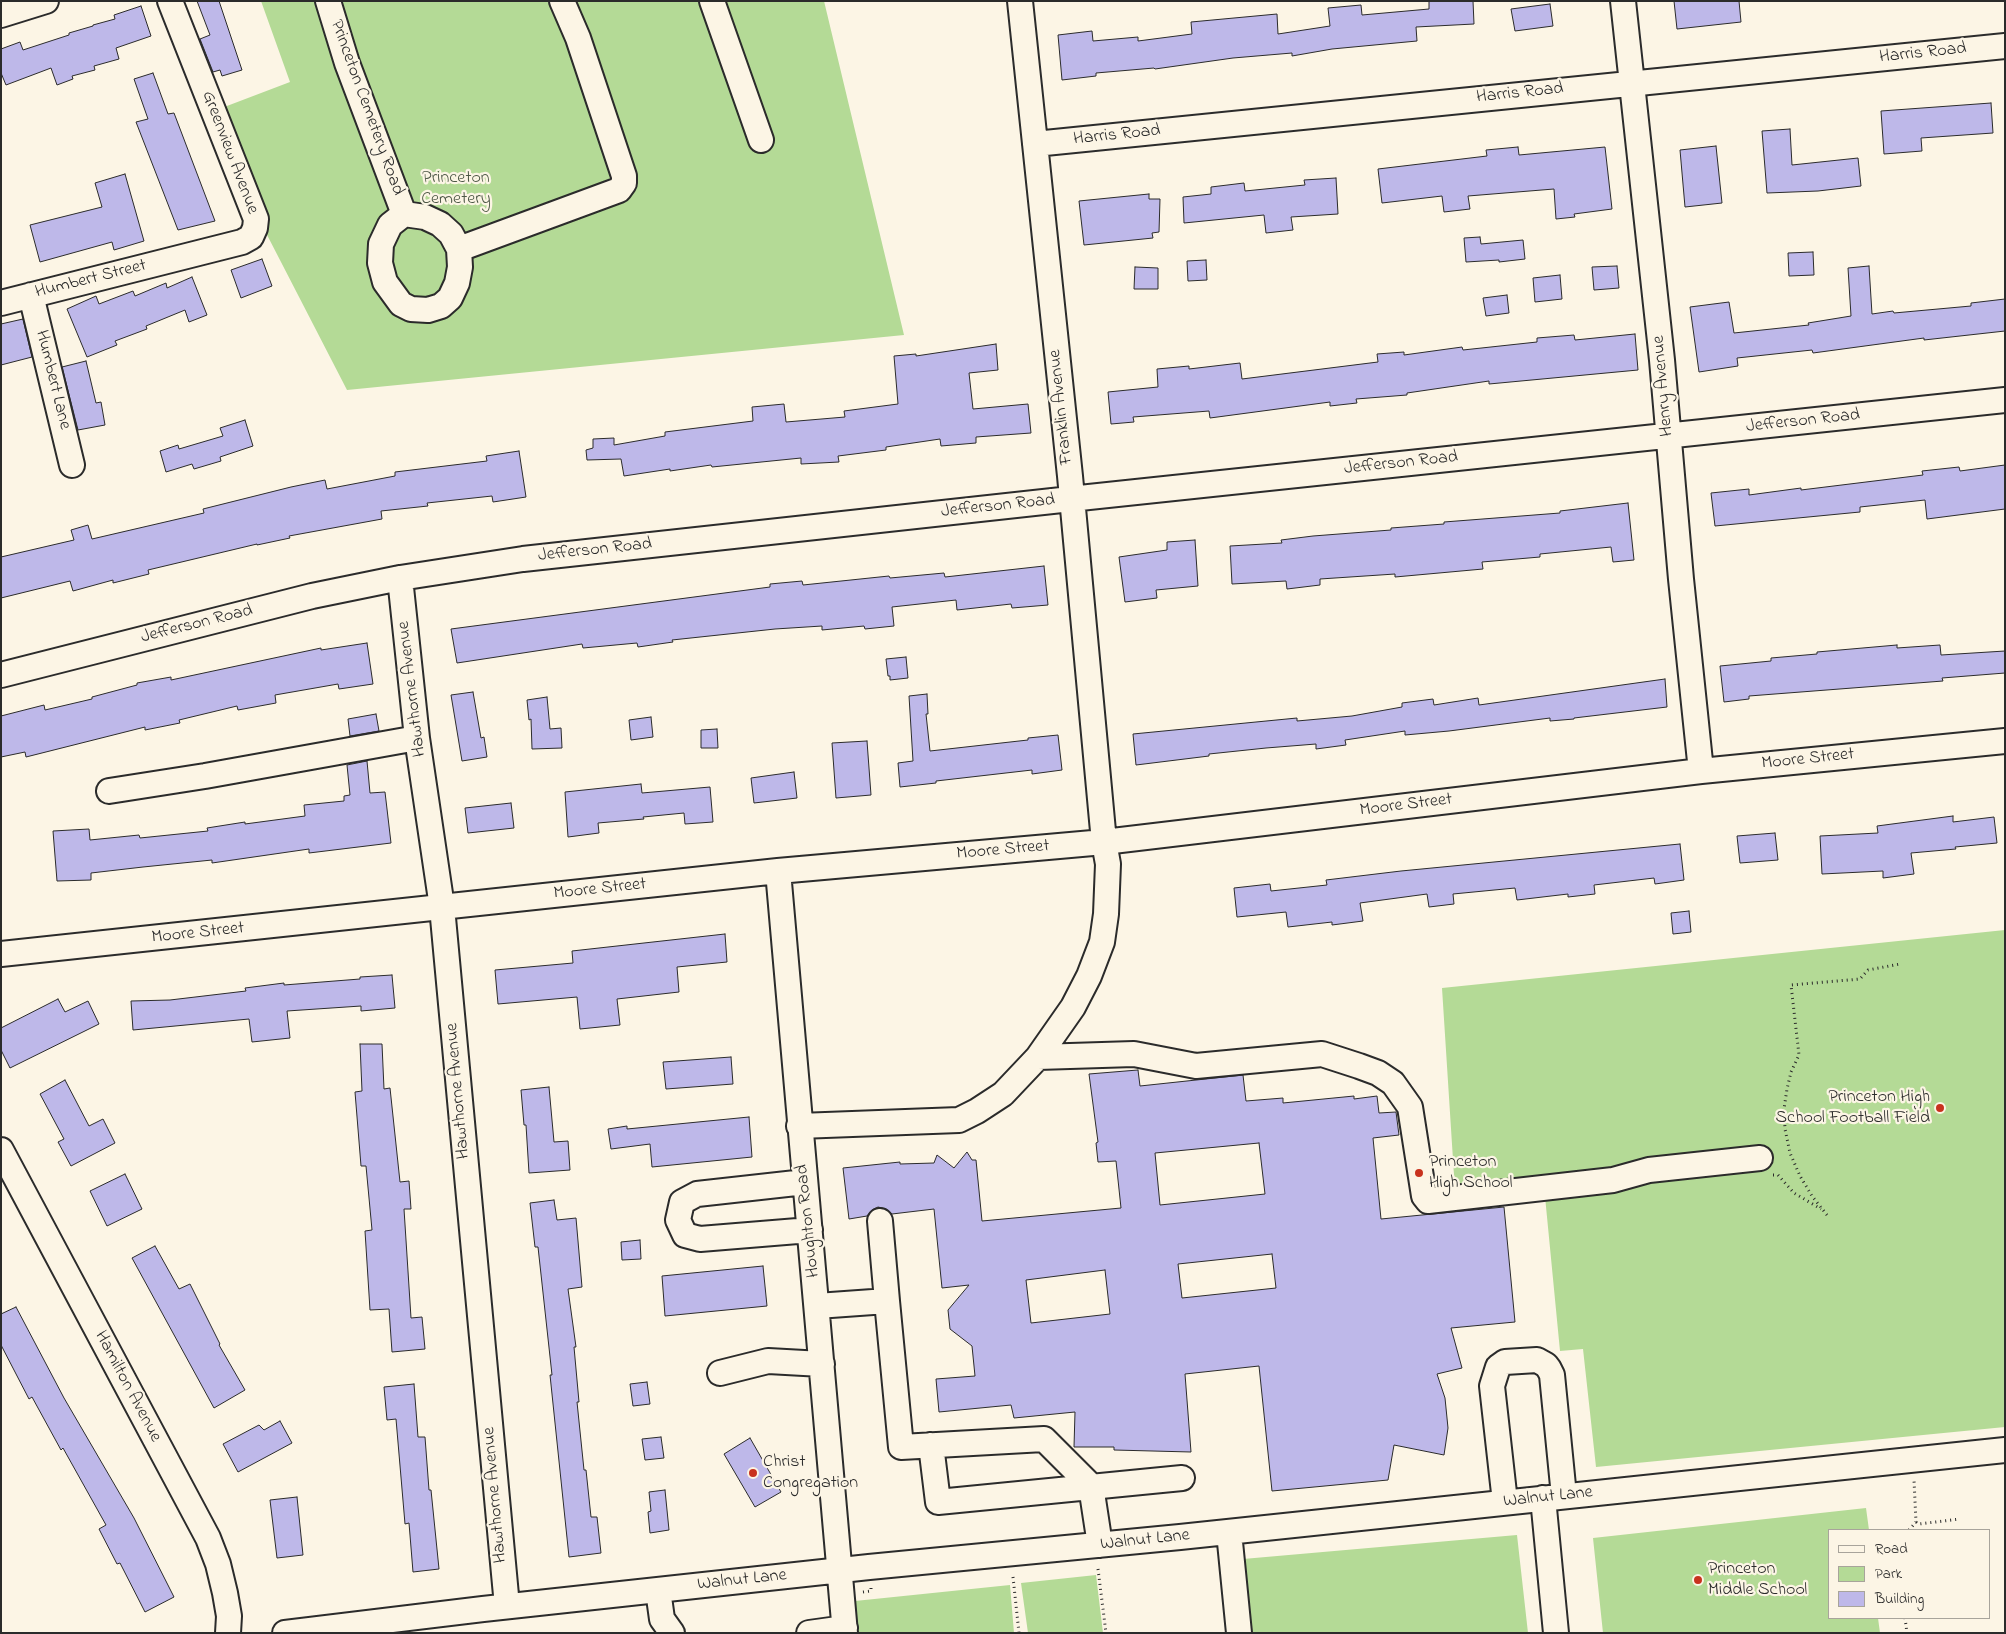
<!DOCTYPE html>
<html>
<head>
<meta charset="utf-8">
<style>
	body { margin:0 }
	#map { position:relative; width:2006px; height:1634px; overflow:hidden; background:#fcf5e5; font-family:"Indie Flower",sans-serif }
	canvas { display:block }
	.frame { position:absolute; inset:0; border:2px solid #2b2b2b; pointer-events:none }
	.legend { position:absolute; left:1828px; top:1529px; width:162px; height:90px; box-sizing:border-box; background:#fcf5e5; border:1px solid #a8a49b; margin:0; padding:6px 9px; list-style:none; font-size:15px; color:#2b2b2b }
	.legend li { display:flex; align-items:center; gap:10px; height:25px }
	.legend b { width:25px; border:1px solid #a8a49b }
</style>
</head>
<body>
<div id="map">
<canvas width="2006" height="1634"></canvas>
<div class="frame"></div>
<ul class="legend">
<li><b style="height:6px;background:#fcf5e5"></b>Road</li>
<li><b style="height:14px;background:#b4da96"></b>Park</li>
<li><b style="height:14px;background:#beb8e9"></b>Building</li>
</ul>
</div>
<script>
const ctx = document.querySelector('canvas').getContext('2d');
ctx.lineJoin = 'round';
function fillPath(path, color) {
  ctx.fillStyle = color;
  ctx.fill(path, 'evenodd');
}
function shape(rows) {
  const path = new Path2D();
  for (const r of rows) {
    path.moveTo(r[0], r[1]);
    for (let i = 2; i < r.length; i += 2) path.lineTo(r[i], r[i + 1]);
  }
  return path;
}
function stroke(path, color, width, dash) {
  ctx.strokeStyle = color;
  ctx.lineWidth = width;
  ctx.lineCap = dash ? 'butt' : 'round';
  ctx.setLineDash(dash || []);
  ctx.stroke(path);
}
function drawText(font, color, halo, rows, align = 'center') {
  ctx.font = font + ' "Indie Flower",sans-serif';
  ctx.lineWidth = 4.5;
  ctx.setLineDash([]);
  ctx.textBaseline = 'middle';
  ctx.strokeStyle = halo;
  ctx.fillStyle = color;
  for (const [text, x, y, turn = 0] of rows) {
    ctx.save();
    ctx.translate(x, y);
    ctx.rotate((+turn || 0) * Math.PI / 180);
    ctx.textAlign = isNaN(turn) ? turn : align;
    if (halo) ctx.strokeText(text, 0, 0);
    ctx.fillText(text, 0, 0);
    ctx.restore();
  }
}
const green = shape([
	[261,1,824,1,904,335,347,390,265,231,219,109,290,82],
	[2005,930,2005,1427,1596,1467,1583,1349,1560,1351,1544,1186,1455,1191,1442,988],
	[1866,1508,1869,1530,1830,1530,1830,1618,1878,1618,1880,1633,1603,1633,1593,1538],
	[1517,1535,1528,1633,1250,1633,1243,1559],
	[1096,1575,1103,1633,1028,1633,1021,1583],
	[1010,1585,1014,1633,858,1633,855,1601]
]);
const building = shape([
	[197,1,219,1,242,70,222,76,220,70,213,72,200,39,210,35,197,1],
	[1429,1,1473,1,1474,24,1416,27,1417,41,1332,49,1292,56,1292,53,1233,58,1155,69,1154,68,1096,73,1096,76,1062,80,1058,35,1092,31,1093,41,1138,37,1138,41,1192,34,1191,22,1277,14,1278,34,1330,26,1328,8,1361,5,1362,15,1429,9,1429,1],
	[1674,1,1739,1,1741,22,1677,29,1674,1],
	[1550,4,1553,26,1515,31,1511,9,1550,4],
	[141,6,151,36,116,48,119,59,94,66,95,70,72,76,73,79,57,85,51,68,6,85,1,73,1,49,20,42,23,50,69,35,69,33,93,26,93,25,115,19,114,15,141,6],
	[153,73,168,114,174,113,215,221,178,230,136,122,148,119,134,79,153,73],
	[1991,103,1993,133,1921,138,1922,151,1884,154,1881,111,1991,103],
	[1790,129,1792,165,1858,158,1861,186,1818,191,1767,193,1762,131,1790,129],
	[1716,146,1722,203,1685,207,1680,150,1716,146],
	[1518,147,1519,155,1605,147,1612,209,1574,214,1575,217,1556,219,1554,189,1468,196,1470,209,1444,212,1442,196,1382,203,1378,169,1487,156,1486,150,1518,147],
	[125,174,144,241,114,250,112,242,40,262,30,225,102,207,95,183,125,174],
	[1336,178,1338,214,1291,217,1293,230,1266,233,1264,215,1184,223,1183,197,1211,194,1211,187,1244,183,1245,191,1305,185,1304,180,1336,178],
	[1149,194,1149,199,1160,199,1159,232,1152,233,1153,238,1084,245,1079,201,1149,194],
	[1480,237,1481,244,1523,240,1525,259,1499,262,1499,260,1466,262,1464,238,1480,237],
	[1813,252,1814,275,1789,276,1788,253,1813,252],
	[262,259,272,286,241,298,231,270,262,259],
	[1206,260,1207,280,1188,281,1187,261,1206,260],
	[1617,266,1619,288,1594,290,1592,267,1617,266],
	[1869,266,1872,314,1893,311,1894,313,1971,306,1971,303,2005,299,2005,331,1924,340,1924,338,1813,353,1812,350,1737,358,1738,366,1699,372,1690,307,1729,302,1734,333,1809,325,1808,323,1851,316,1848,268,1869,266],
	[1135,267,1158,268,1158,289,1134,289,1135,267],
	[1560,275,1562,299,1535,302,1533,278,1560,275],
	[192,277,207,315,189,322,185,310,146,326,147,329,115,341,117,345,87,357,67,309,96,296,99,304,133,291,135,296,166,283,167,288,192,277],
	[1507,295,1509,313,1486,316,1483,298,1507,295],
	[23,319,32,357,1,365,1,324,23,319],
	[1635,334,1638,370,1489,384,1489,381,1407,393,1407,395,1356,399,1357,403,1330,406,1330,402,1210,418,1209,411,1133,417,1134,422,1111,424,1108,392,1158,387,1157,369,1189,366,1189,369,1240,363,1242,379,1378,362,1377,354,1404,352,1404,355,1462,347,1463,350,1537,342,1537,338,1574,335,1575,340,1635,334],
	[996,344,998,370,969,373,973,409,1028,404,1031,433,976,437,976,443,941,446,940,439,886,447,886,450,838,456,839,462,801,464,801,458,712,467,711,465,670,471,670,469,624,476,621,459,587,460,586,450,593,448,593,439,614,438,614,445,665,436,665,432,753,421,752,407,784,404,786,422,845,417,844,411,898,404,894,356,916,354,916,356,996,344],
	[86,361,96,403,101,402,105,425,78,430,62,367,86,361],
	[245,420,253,446,220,457,221,461,194,469,192,464,166,472,160,451,178,445,179,449,223,436,220,428,245,420],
	[519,451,526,497,493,502,492,496,427,503,428,506,381,511,382,519,289,536,290,538,257,545,257,544,148,570,149,574,113,583,113,580,73,591,70,581,1,598,1,557,74,540,71,530,88,525,92,539,204,513,203,509,291,487,325,480,327,489,395,476,395,472,487,461,486,456,519,451],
	[2005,465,2005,509,1927,519,1925,500,1860,507,1860,512,1715,526,1711,493,1749,489,1749,495,1801,488,1801,490,1923,475,1922,471,1959,467,1960,471,2005,465],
	[1628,503,1634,560,1613,562,1611,547,1540,554,1540,557,1482,562,1483,569,1395,577,1395,574,1320,579,1320,585,1287,589,1286,581,1232,584,1230,546,1282,543,1281,540,1313,536,1391,530,1391,528,1444,524,1444,522,1560,513,1560,511,1628,503],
	[1195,540,1198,586,1156,590,1157,598,1125,602,1119,557,1167,550,1167,542,1195,540],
	[1044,566,1048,605,1012,608,1011,604,957,610,956,600,892,607,894,626,865,629,864,626,822,630,822,626,775,629,672,640,673,642,638,647,637,643,583,648,582,644,457,663,451,629,770,587,770,584,802,581,803,585,889,576,890,578,944,573,945,577,1044,566],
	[367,643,373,684,339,689,338,684,275,695,276,703,238,710,237,706,179,720,180,723,145,730,145,727,26,757,25,752,1,757,1,716,44,705,45,710,92,699,92,697,137,685,137,683,171,677,171,680,321,648,321,650,367,643],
	[1897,645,1897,648,1940,645,1941,655,2005,651,2005,673,1942,678,1943,681,1749,696,1749,699,1724,702,1720,666,1771,661,1771,658,1817,654,1817,652,1897,645],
	[906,657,908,678,890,680,890,676,888,676,886,659,906,657],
	[1665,679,1667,707,1574,718,1574,719,1550,721,1550,718,1449,731,1405,735,1405,731,1345,740,1346,745,1316,749,1316,744,1266,748,1209,754,1209,756,1136,765,1133,734,1297,718,1297,721,1352,716,1402,707,1402,703,1433,699,1434,705,1478,698,1479,705,1665,679],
	[473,692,481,738,484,737,487,757,462,761,451,695,473,692],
	[927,694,928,714,926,714,930,751,1028,740,1028,738,1058,735,1062,770,1032,774,1032,770,936,781,936,783,900,787,898,763,913,761,909,696,927,694],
	[547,697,550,729,561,728,562,748,532,749,531,719,529,720,527,700,547,697],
	[376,714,379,731,350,736,348,719,376,714],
	[651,717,653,737,631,740,629,720,651,717],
	[717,729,718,748,701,748,701,730,717,729],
	[867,741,871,795,836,798,832,743,867,741],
	[367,761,370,793,385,792,391,843,309,853,309,849,212,863,212,860,143,867,91,873,91,880,57,881,53,831,89,829,90,840,139,835,140,838,208,831,207,828,245,822,245,824,305,816,304,805,344,801,344,796,350,795,347,765,367,761],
	[794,772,797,798,754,803,751,778,794,772],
	[641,784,642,793,710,787,713,822,685,824,684,813,643,817,644,819,598,823,599,833,568,837,565,792,641,784],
	[511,803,514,828,468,833,465,808,511,803],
	[1953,816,1953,822,1994,817,1997,843,1955,847,1956,849,1911,853,1914,874,1883,878,1883,871,1822,874,1820,836,1878,833,1877,826,1953,816],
	[1775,833,1778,860,1740,863,1737,836,1775,833],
	[1680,844,1684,880,1655,884,1654,878,1594,885,1595,894,1568,897,1568,894,1517,900,1515,888,1453,894,1454,904,1429,907,1427,894,1360,903,1363,921,1332,925,1332,922,1288,927,1286,912,1237,917,1234,888,1270,884,1271,891,1327,885,1326,880,1401,871,1680,844],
	[1689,911,1691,932,1673,934,1671,913,1689,911],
	[725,934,727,962,677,967,679,992,617,999,620,1025,580,1029,577,997,498,1004,495,970,573,963,572,951,725,934],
	[392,975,395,1008,361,1011,361,1006,287,1011,290,1038,252,1042,249,1019,133,1030,131,1001,170,1000,246,991,245,988,284,983,284,985,360,979,360,977,392,975],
	[58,999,65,1012,88,1001,99,1024,10,1068,1,1050,1,1028,58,999],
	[360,1044,382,1044,384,1089,390,1088,400,1182,409,1181,411,1209,404,1209,411,1318,422,1317,425,1349,392,1352,389,1309,370,1310,365,1231,372,1230,366,1166,361,1166,355,1092,362,1091,360,1044],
	[731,1057,733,1084,666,1089,663,1062,731,1057],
	[1138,1070,1140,1086,1243,1075,1246,1101,1283,1098,1283,1103,1354,1096,1354,1099,1377,1096,1379,1113,1396,1112,1399,1135,1373,1138,1381,1219,1504,1207,1515,1322,1451,1328,1462,1368,1437,1374,1445,1398,1448,1428,1444,1455,1394,1445,1388,1480,1272,1491,1259,1366,1185,1374,1191,1452,1114,1450,1114,1447,1074,1447,1075,1412,1014,1418,1011,1405,939,1412,936,1379,975,1376,972,1346,950,1329,948,1310,969,1285,942,1288,934,1209,892,1214,886,1209,878,1207,872,1210,867,1216,849,1219,843,1168,900,1162,900,1164,934,1163,937,1155,954,1168,967,1152,972,1160,976,1160,982,1221,1121,1208,1116,1161,1098,1162,1096,1143,1098,1142,1089,1074,1138,1070],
	[1259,1143,1265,1194,1160,1205,1155,1153,1259,1143],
	[1272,1254,1276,1288,1182,1298,1178,1264,1272,1254],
	[1105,1270,1110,1314,1031,1323,1026,1280,1105,1270],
	[65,1080,89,1126,103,1119,115,1143,71,1166,58,1142,64,1139,40,1094,65,1080],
	[549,1087,554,1142,568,1141,570,1170,529,1173,526,1125,524,1125,521,1090,549,1087],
	[749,1117,752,1157,652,1167,650,1144,611,1149,608,1129,627,1126,627,1129,749,1117],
	[125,1174,142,1209,107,1226,90,1191,125,1174],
	[554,1200,557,1220,576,1218,582,1287,568,1289,576,1347,574,1347,579,1402,577,1402,584,1470,586,1470,591,1517,597,1517,601,1553,569,1557,550,1375,552,1375,538,1247,535,1247,530,1203,554,1200],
	[640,1240,641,1259,622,1260,621,1242,640,1240],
	[155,1246,179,1289,190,1284,220,1344,219,1345,245,1390,214,1408,132,1258,155,1246],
	[763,1266,767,1306,665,1316,662,1276,763,1266],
	[16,1307,64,1398,134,1518,174,1597,145,1612,120,1563,117,1564,99,1529,106,1525,63,1448,61,1450,32,1397,29,1399,1,1345,1,1314,16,1307],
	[647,1382,650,1404,633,1406,630,1384,647,1382],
	[414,1384,418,1437,425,1437,429,1490,431,1490,439,1569,413,1572,409,1523,405,1524,396,1419,387,1420,384,1387,414,1384],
	[280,1421,292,1443,238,1472,223,1444,259,1425,264,1430,280,1421],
	[661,1437,664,1458,645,1460,642,1439,661,1437],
	[750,1438,781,1492,755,1507,724,1454,750,1438],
	[665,1490,669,1530,650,1533,648,1512,651,1511,649,1492,665,1490],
	[297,1497,303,1555,277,1558,270,1500,297,1497]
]);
const path = shape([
	[1773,1175,1778,1175,1794,1193,1821,1209],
	[1827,1215,1812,1196,1800,1176,1790,1153,1785,1129,1784,1109,1787,1089,1791,1072,1799,1055,1791,985,1860,979,1868,970,1900,964],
	[1916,1522,1919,1524,1960,1519],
	[1909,1530,1916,1522,1914,1480],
	[1098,1569,1106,1633],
	[1013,1577,1019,1633],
	[863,1592,871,1591,871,1587],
	[1905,1618,1907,1633]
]);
const minor = shape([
	[328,1,347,63,404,214],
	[712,1,761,140],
	[1623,1,1662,360,1681,579,1701,771],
	[1,15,46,1],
	[1035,144,2005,46],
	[404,214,425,217,440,224,451,234,459,249,460,267,457,283,450,298,441,306,428,310,411,309,401,304,385,282,380,263,381,244,390,225,404,214],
	[459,249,619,190,624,183,624,176,578,38,562,1],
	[31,295,72,465],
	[1,303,242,242,251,237,255,228,256,219,170,1],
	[400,578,417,738,442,907,507,1606],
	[1,675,312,596,400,578,523,559,1089,497,2005,400],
	[109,791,205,776,417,738],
	[778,871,845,1633],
	[1,954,778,871,1104,842,1701,771,2005,741],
	[1038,1057,1134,1054,1196,1066,1322,1054,1359,1066,1378,1073,1393,1083,1410,1107,1424,1196,1428,1201,1613,1180,1649,1170,1760,1158],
	[799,1126,959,1120,977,1111,1003,1094,1038,1057,1073,1007,1089,976,1102,942,1106,914,1108,864,1104,842,1070,476,1020,1],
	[1,1150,208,1538,218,1564,225,1593,229,1616,228,1633],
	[805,1182,697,1194,682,1202,678,1220,685,1235,700,1239,810,1230],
	[880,1221,887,1301],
	[817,1306,887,1301,901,1447,1044,1439,1091,1486,1100,1545],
	[720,1373,768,1361,822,1364],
	[931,1445,938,1502,1182,1478],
	[1543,1498,1556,1633],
	[1505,1502,1492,1386,1498,1367,1505,1362,1537,1360,1546,1365,1549,1369,1552,1375,1564,1496],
	[1229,1532,1239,1633],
	[658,1590,662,1619,672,1633],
	[285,1633,483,1609,869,1567,1180,1537,2005,1450],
	[809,1633,845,1628]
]);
const markers = [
	[1940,1108,5,"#c8321e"],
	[1419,1173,5,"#c8321e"],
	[753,1473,5,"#c8321e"],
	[1698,1580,5,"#c8321e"]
];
const streetNames = [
	["Harris Road",1923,54,-6],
	["Harris Road",1520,94,-6],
	["Princeton Cemetery Road",366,108,70],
	["Harris Road",1117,136,-6],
	["Greenview Avenue",229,153,69],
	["Humbert Street",91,280,-14],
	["Humbert Lane",52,380,76],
	["Henry Avenue",1664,386,-95],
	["Franklin Avenue",1062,407,-96],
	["Jefferson Road",1803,422,-6],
	["Jefferson Road",1401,464,-6],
	["Jefferson Road",998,507,-6],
	["Jefferson Road",595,551,-6],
	["Jefferson Road",197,625,-14],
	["Hawthorne Avenue",413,689,-97],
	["Moore Street",1808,760,-6],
	["Moore Street",1406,806,-7],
	["Moore Street",1003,851,-5],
	["Moore Street",600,890,-6],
	["Moore Street",198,934,-6],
	["Hawthorne Avenue",459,1091,-95],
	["Houghton Road",809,1221,-96],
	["Hamilton Avenue",127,1387,62],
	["Hawthorne Avenue",496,1495,-95],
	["Walnut Lane",1548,1498,-6],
	["Walnut Lane",1145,1541,-6],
	["Walnut Lane",742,1581,-6]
];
const parkNames = [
	["Princeton",456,179],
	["Cemetery",456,200]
];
const poiNames = [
	["Princeton High",1930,1098,"right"],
	["School Football Field",1930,1119,"right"],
	["Princeton",1429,1163],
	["High School",1429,1184],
	["Christ",763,1463],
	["Congregation",763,1484],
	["Princeton",1708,1570],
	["Middle School",1708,1591]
];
fillPath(green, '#b4da96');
fillPath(building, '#beb8e9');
stroke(building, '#2b2b2b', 1);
stroke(minor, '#2b2b2b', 28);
stroke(path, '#2b2b2b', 3, [1, 4]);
stroke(minor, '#fcf5e5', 24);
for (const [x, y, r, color] of markers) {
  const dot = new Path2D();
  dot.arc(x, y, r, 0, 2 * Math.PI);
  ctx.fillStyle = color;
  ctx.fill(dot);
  stroke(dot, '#fcf5e5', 2);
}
drawText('18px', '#2b2b2b', '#fcf5e5', streetNames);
drawText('18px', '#4d5746', '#fcf5e5', parkNames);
drawText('18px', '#2b2b2b', '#fcf5e5', poiNames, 'left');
</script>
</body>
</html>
